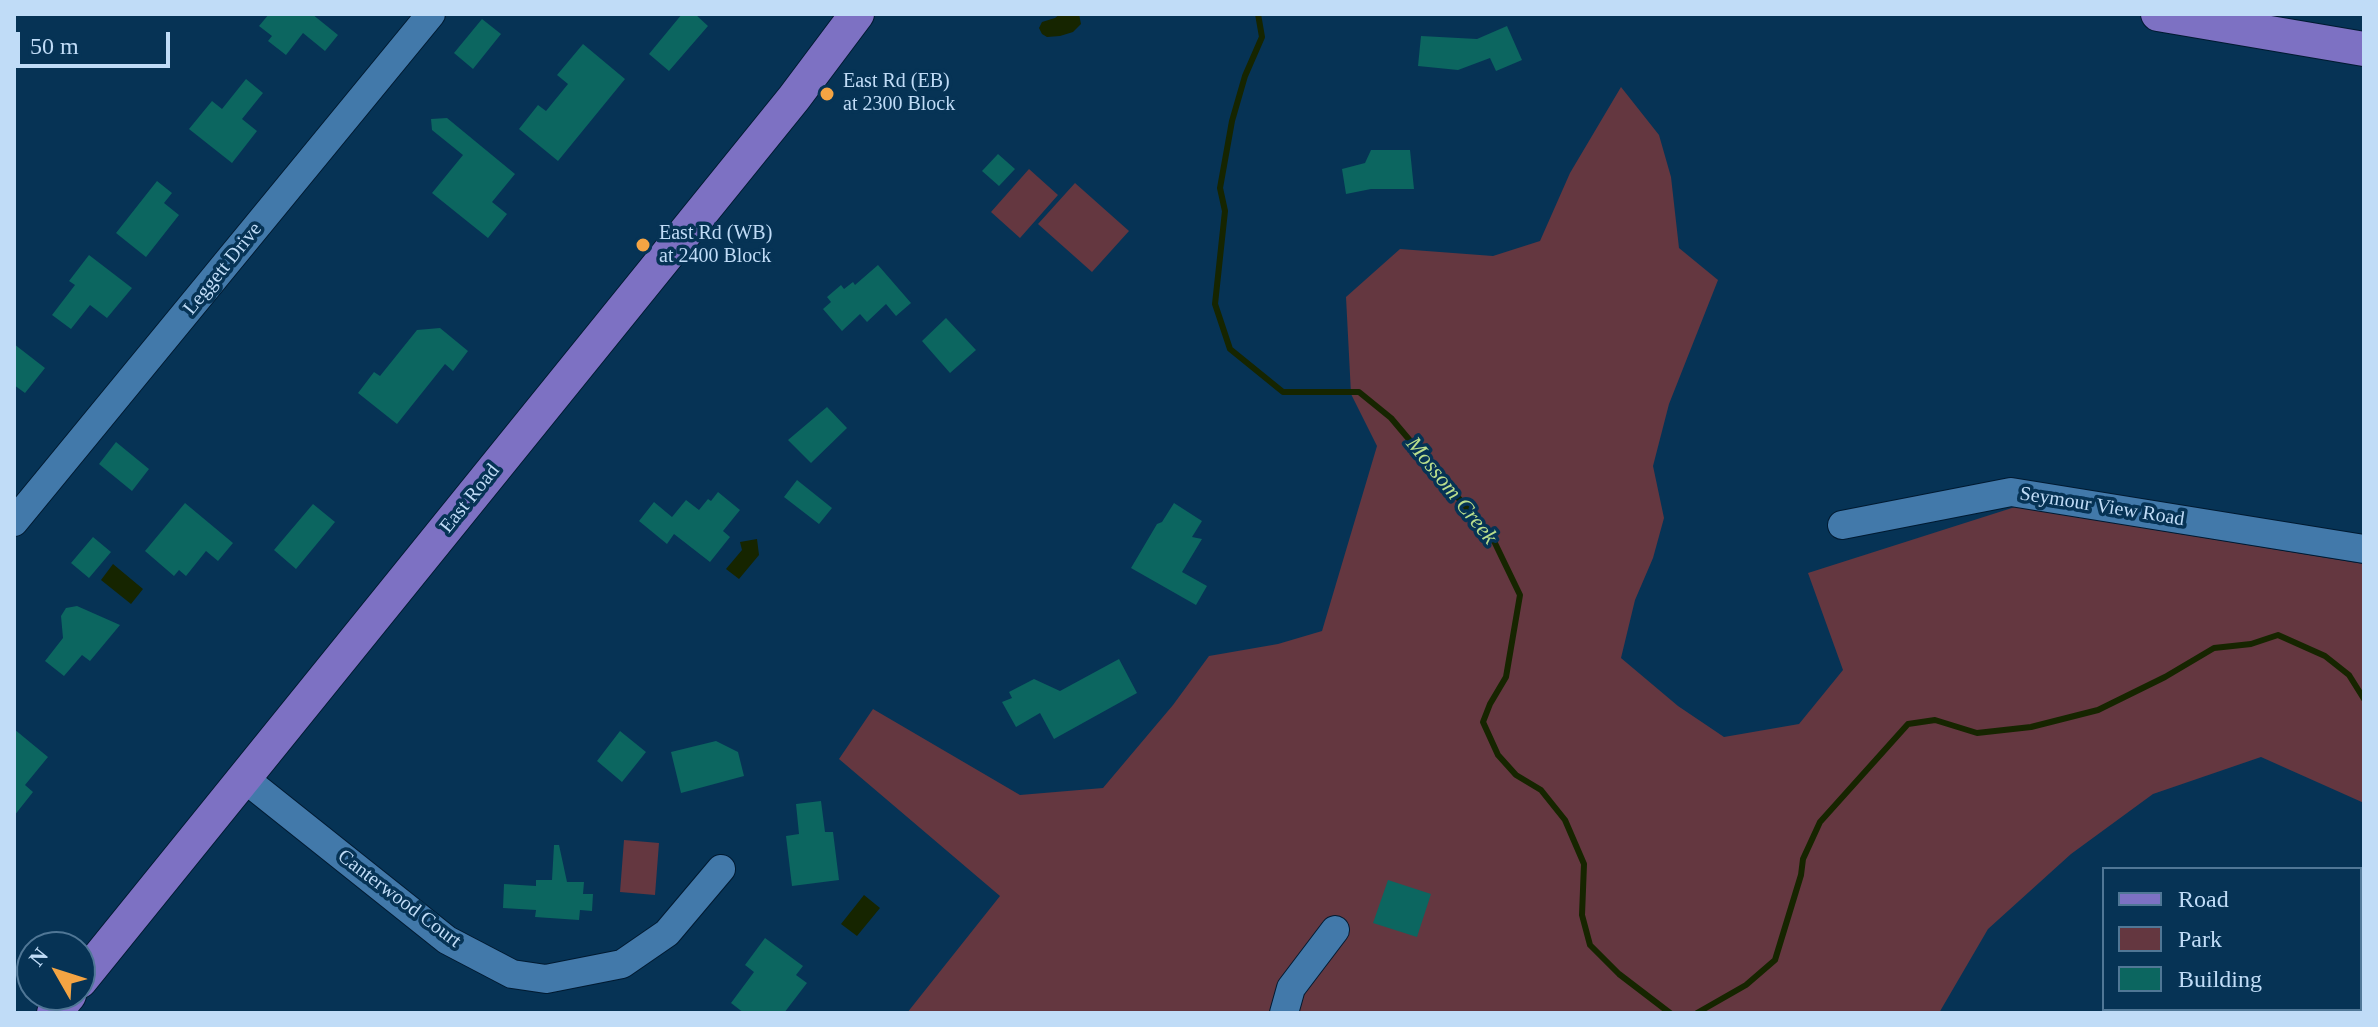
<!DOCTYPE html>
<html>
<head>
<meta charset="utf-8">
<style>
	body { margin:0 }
	#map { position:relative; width:2378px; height:1027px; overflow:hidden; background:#063355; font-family:"Times New Roman",serif }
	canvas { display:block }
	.frame { position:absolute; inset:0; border:16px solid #c0dcf7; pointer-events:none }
	.legend { position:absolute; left:2102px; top:867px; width:260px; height:144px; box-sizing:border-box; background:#063355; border:2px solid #507796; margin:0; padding:10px 14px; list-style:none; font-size:24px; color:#c0dcf7 }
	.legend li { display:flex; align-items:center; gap:16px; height:40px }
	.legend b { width:40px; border:2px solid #507796 }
	.north { position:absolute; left:16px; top:931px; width:80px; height:80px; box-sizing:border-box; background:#063355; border:2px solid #507796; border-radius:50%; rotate:309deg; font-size:22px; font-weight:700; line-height:32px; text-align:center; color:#c0dcf7 }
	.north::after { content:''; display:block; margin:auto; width:28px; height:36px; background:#f4a443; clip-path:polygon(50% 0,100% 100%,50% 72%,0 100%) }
	.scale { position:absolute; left:16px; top:32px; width:154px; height:36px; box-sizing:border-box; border:4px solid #c0dcf7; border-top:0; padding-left:10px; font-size:24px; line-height:28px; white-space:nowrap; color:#c0dcf7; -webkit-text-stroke:6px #063355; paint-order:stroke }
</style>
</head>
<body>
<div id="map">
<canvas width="2378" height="1027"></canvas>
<div class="frame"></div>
<ul class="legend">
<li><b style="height:10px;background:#7d71c3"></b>Road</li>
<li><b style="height:22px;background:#643740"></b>Park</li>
<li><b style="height:22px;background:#0c6660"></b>Building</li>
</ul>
<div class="north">N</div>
<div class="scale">50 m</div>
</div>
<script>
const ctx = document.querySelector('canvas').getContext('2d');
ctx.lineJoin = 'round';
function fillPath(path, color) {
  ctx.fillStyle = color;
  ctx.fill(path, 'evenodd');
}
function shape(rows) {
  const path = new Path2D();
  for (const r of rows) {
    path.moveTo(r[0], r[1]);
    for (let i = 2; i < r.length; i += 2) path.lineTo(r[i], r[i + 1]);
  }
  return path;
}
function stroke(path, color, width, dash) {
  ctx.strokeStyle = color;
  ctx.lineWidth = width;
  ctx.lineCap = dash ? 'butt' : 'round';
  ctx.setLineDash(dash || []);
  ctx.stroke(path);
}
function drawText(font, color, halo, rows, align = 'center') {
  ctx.font = font + ' "Times New Roman",serif';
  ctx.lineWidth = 7;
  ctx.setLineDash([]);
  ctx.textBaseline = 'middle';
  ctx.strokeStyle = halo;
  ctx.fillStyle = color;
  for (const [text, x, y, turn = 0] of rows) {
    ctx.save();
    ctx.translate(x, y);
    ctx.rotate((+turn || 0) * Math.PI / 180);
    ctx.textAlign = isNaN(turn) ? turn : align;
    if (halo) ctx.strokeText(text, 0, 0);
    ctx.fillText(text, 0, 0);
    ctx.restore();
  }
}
const green = shape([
	[1621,87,1659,135,1671,177,1679,248,1718,280,1669,404,1653,466,1664,518,1653,558,1635,600,1621,658,1678,706,1724,737,1799,724,1843,670,1808,573,2015,507,2364,564,2364,803,2261,757,2153,794,2071,854,1988,929,1939,1013,907,1013,1000,896,839,759,873,709,1020,795,1103,788,1173,705,1209,656,1278,644,1322,631,1377,446,1351,394,1346,297,1400,249,1493,256,1540,241,1570,173],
	[1029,169,1058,195,1020,238,991,212],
	[1075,183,1129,231,1092,272,1038,224],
	[624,840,659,843,655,895,620,892]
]);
const water = shape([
	[1060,14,1079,14,1081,24,1073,32,1060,36,1047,37,1042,34,1039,28,1042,22,1055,18],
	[757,539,759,555,739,579,726,569,742,550,740,542],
	[113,564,143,589,131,604,101,580],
	[864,895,880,908,857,936,841,924]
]);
const stream = shape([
	[1258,14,1262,37,1245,76,1232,121,1220,188,1225,211,1215,304,1230,349,1283,392,1359,392,1391,418,1493,539,1520,595,1506,677,1490,704,1483,722,1498,755,1516,775,1541,790,1565,820,1584,864,1582,915,1590,945,1619,974,1670,1013],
	[1697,1013,1746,985,1775,960,1801,875,1803,859,1820,822,1908,724,1935,720,1977,733,2031,727,2098,710,2165,677,2214,648,2251,644,2278,635,2325,656,2349,675,2364,699]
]);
const building = shape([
	[269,14,312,14,338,35,325,51,303,33,286,55,268,41,272,36,259,26],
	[682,14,695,14,708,26,669,71,649,54],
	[482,19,501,34,473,69,454,53],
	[1507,26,1522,60,1496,71,1490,58,1458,70,1418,66,1421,36,1477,39],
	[583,44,625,79,558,161,519,129,538,105,546,111,568,84,557,75],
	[246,79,263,93,242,119,257,131,232,163,189,129,212,101,222,109],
	[447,118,515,174,492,202,507,214,488,238,432,193,463,155,432,130,431,119],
	[1371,150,1410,150,1414,189,1371,189,1346,194,1342,169,1365,163],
	[998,154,1015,169,999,186,982,171],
	[157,181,172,193,164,203,179,215,146,257,116,233],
	[89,255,132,288,107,318,90,305,71,329,52,315,75,285,69,281],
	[878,265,911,303,896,316,886,304,867,322,860,314,842,331,823,309,831,302,827,297,841,285,844,289,853,282,855,285],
	[946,318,976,350,950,373,922,341],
	[440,328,468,351,453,371,445,364,397,424,358,393,374,372,380,376,417,330],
	[14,344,45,368,25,393,14,385],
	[827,407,847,428,811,463,788,440],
	[116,442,149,469,132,491,99,464],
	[797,480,832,508,819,524,784,497],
	[718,492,740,510,723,531,730,537,710,562,674,534,667,544,639,521,654,502,672,517,686,500,699,510,708,499,711,501],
	[185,503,233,543,218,561,206,551,186,576,179,570,174,576,145,551],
	[1174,503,1202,521,1192,537,1202,539,1182,572,1207,586,1196,605,1131,568,1157,524,1162,522],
	[313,504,335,522,296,569,274,550],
	[93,537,111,552,89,578,71,563],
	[77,606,120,625,90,661,82,655,64,676,45,661,63,638,61,616,66,608],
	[1119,659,1137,693,1054,739,1040,713,1016,727,1002,702,1012,698,1009,692,1034,679,1060,691],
	[14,729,48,757,25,785,33,792,14,816],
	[620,731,646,752,622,782,597,761],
	[716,741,738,752,744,776,681,793,671,752],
	[821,801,825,832,833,832,839,880,792,886,786,836,799,834,796,804],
	[554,845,559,845,567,882,584,882,583,894,593,894,592,911,580,910,579,920,535,917,536,910,503,908,504,884,536,886,536,880,552,880],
	[1388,880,1431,894,1417,937,1373,923],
	[765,938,803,966,796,975,807,983,784,1013,744,1013,731,1003,754,972,745,965]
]);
const minor = shape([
	[14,522,431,14],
	[1842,525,2011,492,2364,549],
	[245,779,447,940,512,974,546,979,622,964,667,933,721,869],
	[2360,960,2364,955],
	[1284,1013,1291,988,1335,930],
	[2317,1013,2321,1009]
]);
const major = shape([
	[2158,14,2364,49],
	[80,981,794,98,857,14],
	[54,1013,69,995]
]);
const markers = [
	[827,94,8,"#f4a443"],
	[643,245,8,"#f4a443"]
];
const poiNames = [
	["East Rd (EB)",843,82],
	["at 2300 Block",843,105],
	["East Rd (WB)",659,234],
	["at 2400 Block",659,257]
];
const streetNames = [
	["Leggett Drive",223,269,-51],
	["East Road",470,499,-51],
	["Seymour View Road",2102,507,9],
	["Canterwood Court",399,899,37]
];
const waterNames = [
	["Mossom Creek",1451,491,51]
];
fillPath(green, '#643740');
fillPath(water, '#162500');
stroke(stream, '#162500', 6);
fillPath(building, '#0c6660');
stroke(minor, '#001a31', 30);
stroke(major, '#001a31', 36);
stroke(minor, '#4279aa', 28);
stroke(major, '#7d71c3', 34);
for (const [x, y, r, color] of markers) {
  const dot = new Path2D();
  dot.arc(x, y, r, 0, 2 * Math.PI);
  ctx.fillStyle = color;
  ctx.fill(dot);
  stroke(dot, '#063355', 3);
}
drawText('20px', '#c0dcf7', '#063355', poiNames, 'left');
drawText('20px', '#c0dcf7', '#063355', streetNames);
drawText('italic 22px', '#bade8c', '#063355', waterNames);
</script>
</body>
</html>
